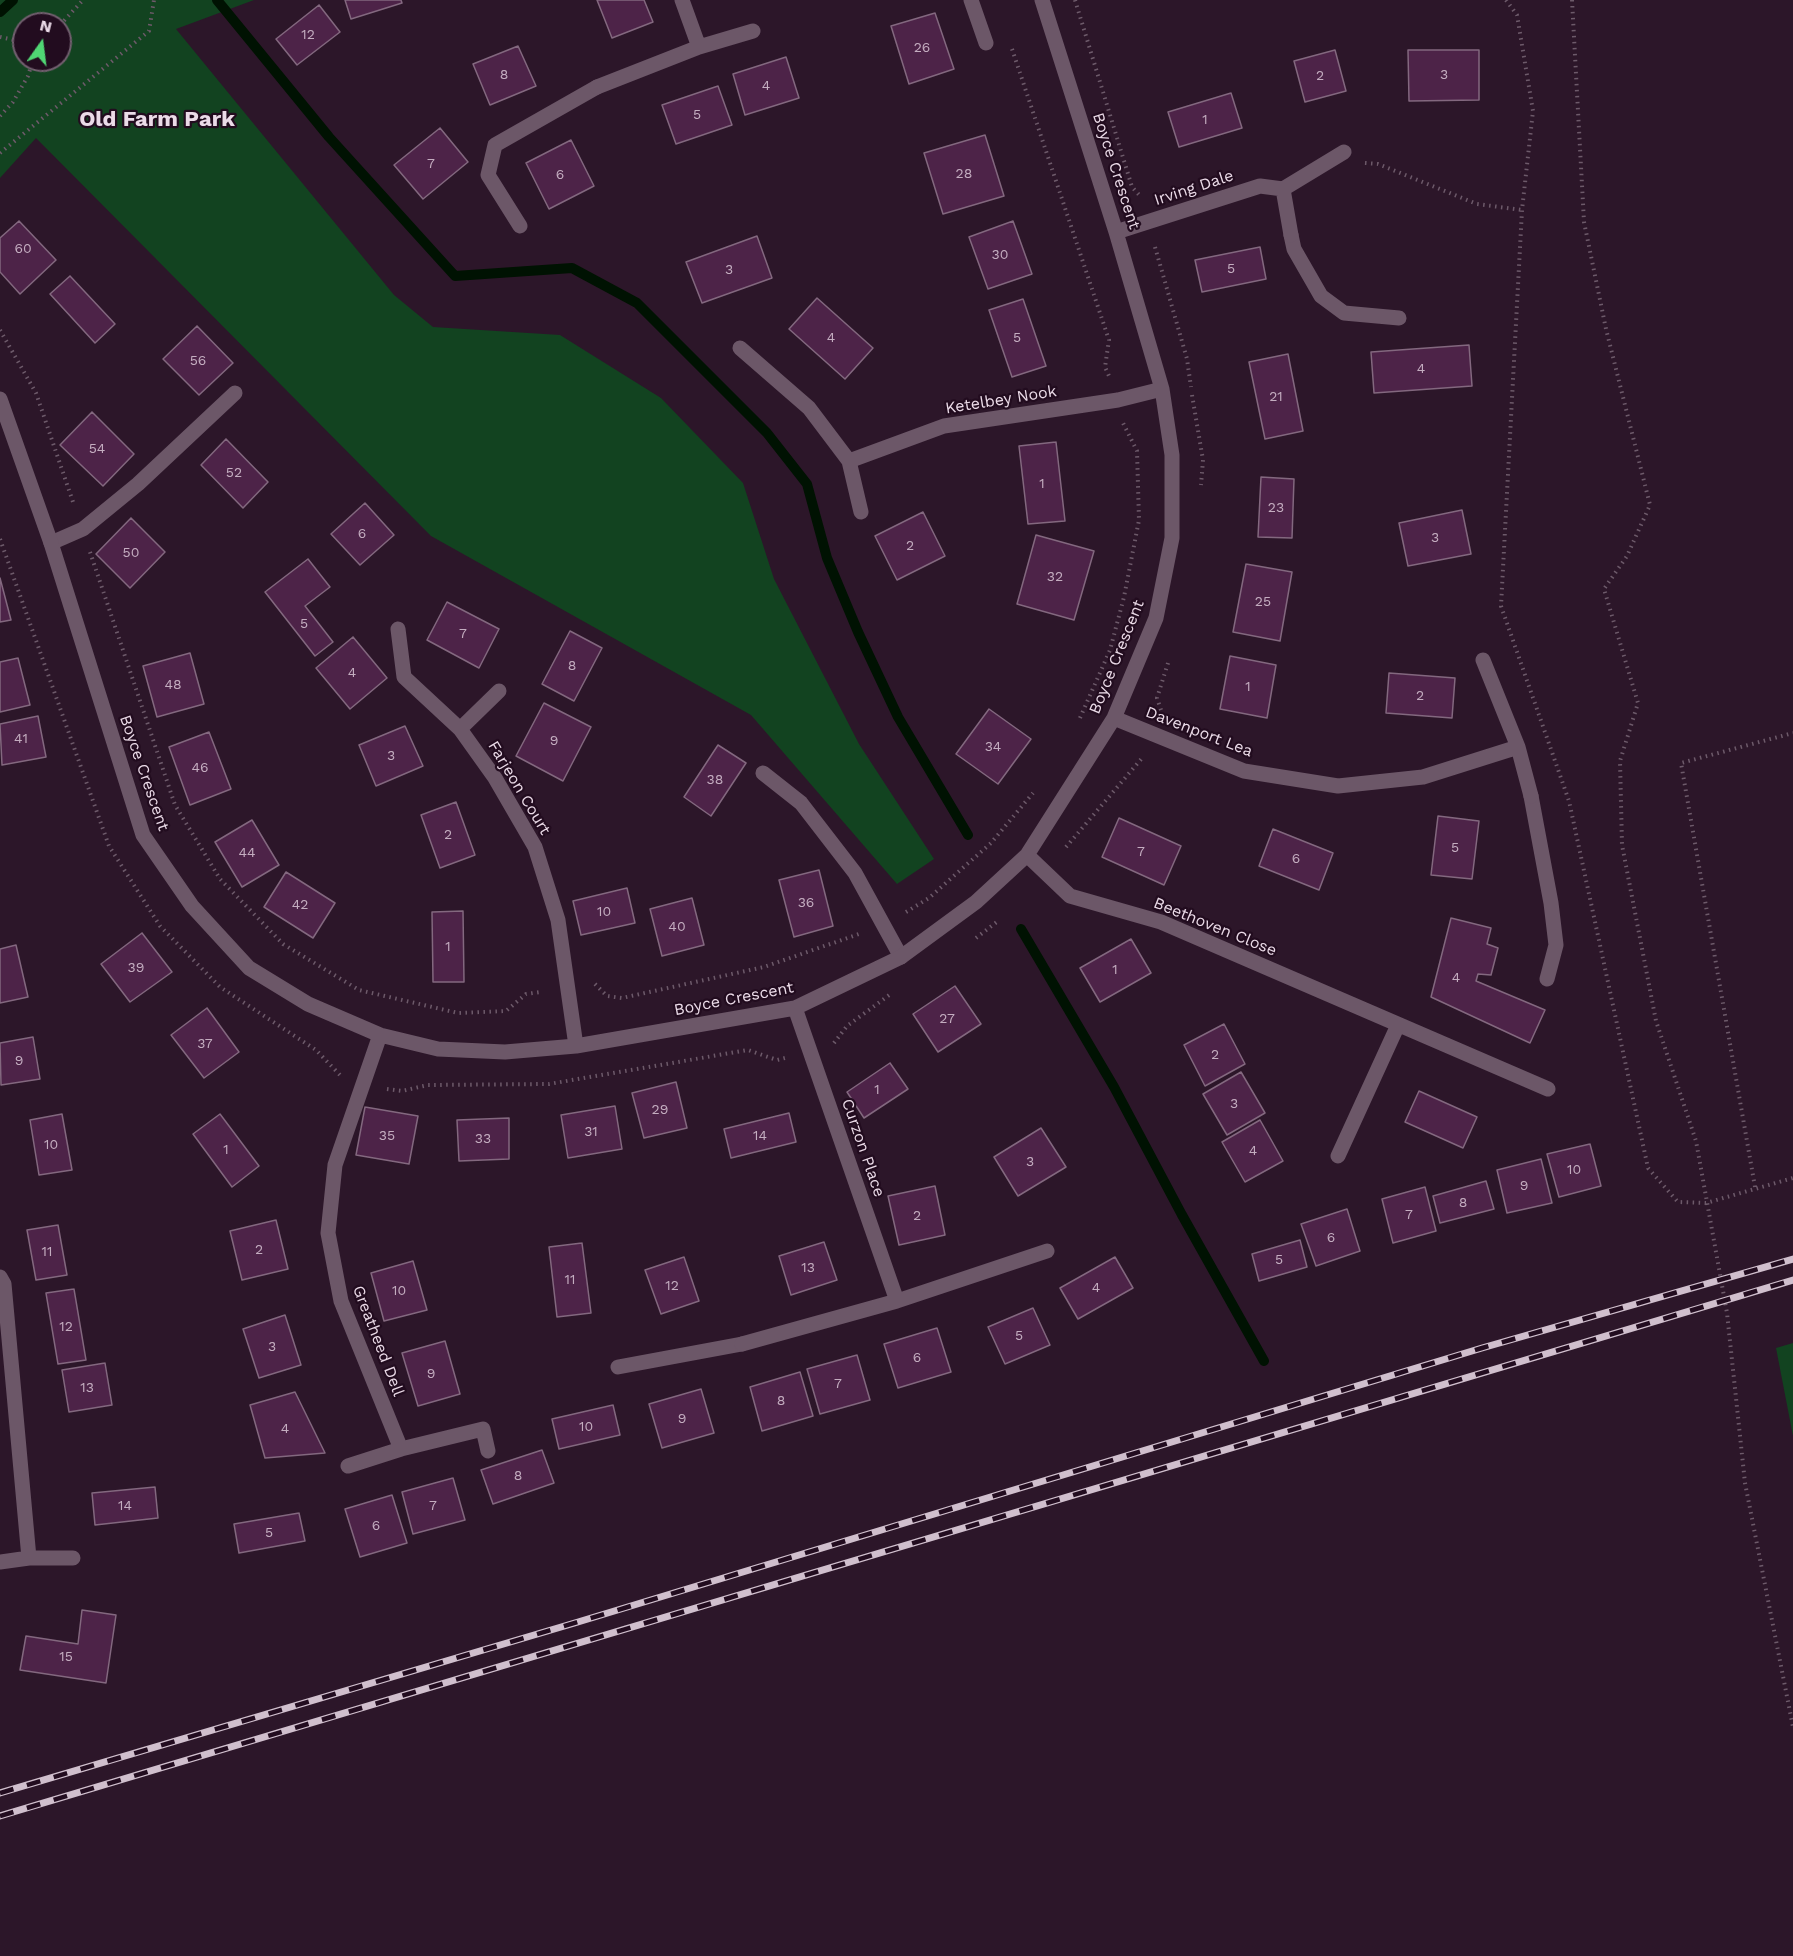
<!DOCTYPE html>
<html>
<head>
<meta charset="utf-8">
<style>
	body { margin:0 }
	#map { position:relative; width:1793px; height:1956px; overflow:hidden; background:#2c1629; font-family:"Work Sans",sans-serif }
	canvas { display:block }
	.north { position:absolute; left:12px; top:12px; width:60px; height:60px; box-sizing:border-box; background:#220c1f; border:2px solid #725f6f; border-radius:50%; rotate:14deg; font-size:16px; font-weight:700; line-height:24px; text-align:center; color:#ebdbe8 }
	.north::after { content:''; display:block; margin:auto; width:21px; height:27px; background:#50d674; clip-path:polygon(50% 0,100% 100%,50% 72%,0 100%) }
</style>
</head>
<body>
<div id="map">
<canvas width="1793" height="1956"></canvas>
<div class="north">N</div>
</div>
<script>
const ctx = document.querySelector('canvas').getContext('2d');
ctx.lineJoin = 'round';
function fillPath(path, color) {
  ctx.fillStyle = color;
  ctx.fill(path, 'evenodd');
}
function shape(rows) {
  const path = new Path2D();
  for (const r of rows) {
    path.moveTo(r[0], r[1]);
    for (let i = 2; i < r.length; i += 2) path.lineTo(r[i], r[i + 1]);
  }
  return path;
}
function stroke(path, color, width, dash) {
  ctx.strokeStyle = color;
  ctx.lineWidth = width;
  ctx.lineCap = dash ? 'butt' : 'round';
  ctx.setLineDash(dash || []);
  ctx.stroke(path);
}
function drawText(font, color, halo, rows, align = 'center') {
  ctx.font = font + ' "Work Sans",sans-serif';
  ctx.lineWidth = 4.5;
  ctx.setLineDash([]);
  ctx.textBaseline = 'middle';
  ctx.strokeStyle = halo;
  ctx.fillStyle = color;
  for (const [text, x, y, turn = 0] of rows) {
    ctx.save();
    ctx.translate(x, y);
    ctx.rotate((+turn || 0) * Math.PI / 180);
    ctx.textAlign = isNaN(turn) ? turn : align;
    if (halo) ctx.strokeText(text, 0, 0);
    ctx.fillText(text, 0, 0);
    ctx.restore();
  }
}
const green = shape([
	[0,0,254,0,176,29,394,295,433,327,560,335,661,398,743,483,774,579,859,744,934,859,897,884,751,715,431,536,36,138,0,178],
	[24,24,60,24,60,60,24,60],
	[1793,1343,1793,1436,1776,1348]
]);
const stream = shape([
	[217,0,329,137,455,276,572,268,637,303,767,433,807,484,827,558,858,632,898,717,968,835],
	[0,12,13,0],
	[1021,929,1114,1087,1182,1215,1264,1361]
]);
const building = shape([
	[345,0,401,0,402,3,351,19,345,0],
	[597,0,644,0,653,22,612,38,597,0],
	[319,5,340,32,297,65,276,39,319,5],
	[935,13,954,69,909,84,891,26,935,13],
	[518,46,536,86,490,105,473,64,518,46],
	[1335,50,1346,91,1305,102,1294,61,1335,50],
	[1408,50,1479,50,1479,100,1409,101,1408,50],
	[786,57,799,98,745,115,733,74,786,57],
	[718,86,732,125,676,144,662,105,718,86],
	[1231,93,1242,128,1179,147,1168,112,1231,93],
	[440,128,468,162,423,199,394,165,440,128],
	[985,135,1004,196,943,214,924,153,985,135],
	[571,140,594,186,549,209,526,163,571,140],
	[19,221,56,260,20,294,0,272,0,238,19,221],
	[1013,221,1032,274,988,289,969,237,1013,221],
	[757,236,772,278,702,303,686,262,757,236],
	[1260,247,1266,279,1202,292,1195,260,1260,247],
	[70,276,115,324,95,343,50,294,70,276],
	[817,298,873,348,845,379,789,329,817,298],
	[1023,299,1046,366,1012,377,989,310,1023,299],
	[197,326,233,363,199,395,163,359,197,326],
	[1469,345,1472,386,1374,393,1371,352,1469,345],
	[1288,354,1303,431,1265,439,1249,362,1288,354],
	[92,412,134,454,103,486,60,445,92,412],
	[226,439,268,482,243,508,201,465,226,439],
	[1056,442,1065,521,1028,524,1019,446,1056,442],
	[1261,477,1294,479,1292,538,1258,537,1261,477],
	[365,503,394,535,360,565,331,534,365,503],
	[1462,510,1471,554,1408,566,1399,523,1462,510],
	[923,512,945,556,897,580,875,536,923,512],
	[131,518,165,552,130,588,96,554,131,518],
	[1036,535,1094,551,1074,620,1017,604,1036,535],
	[308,559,330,587,305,606,333,642,315,656,265,592,308,559],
	[1246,564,1292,572,1280,641,1233,632,1246,564],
	[0,578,11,620,0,622,0,578],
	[447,602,499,629,479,668,427,640,447,602],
	[570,631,602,648,574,701,542,684,570,631],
	[353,637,387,678,350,709,316,668,353,637],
	[190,653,204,704,157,717,143,666,190,653],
	[1230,656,1276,665,1267,718,1220,709,1230,656],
	[18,658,30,705,0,712,0,662,18,658],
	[1389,673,1455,678,1452,718,1386,713,1389,673],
	[544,703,591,727,563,781,516,756,544,703],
	[989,709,1031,739,998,784,956,754,989,709],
	[38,716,46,757,2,765,0,724,38,716],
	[405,726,423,766,376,786,359,745,405,726],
	[209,732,231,789,190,805,169,747,209,732],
	[718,745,746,763,711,816,684,797,718,745],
	[456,802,475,855,440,868,421,815,456,802],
	[1438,816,1479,821,1472,879,1431,875,1438,816],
	[1119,818,1181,846,1164,885,1102,857,1119,818],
	[252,820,279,865,242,887,215,842,252,820],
	[1273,829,1333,853,1319,890,1259,866,1273,829],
	[819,870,833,926,794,937,779,880,819,870],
	[286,872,335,903,313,938,264,907,286,872],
	[627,888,635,923,581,935,573,901,627,888],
	[692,898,704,945,662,956,650,909,692,898],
	[463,911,464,982,433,982,432,912,463,911],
	[1451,918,1491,928,1487,944,1498,948,1491,975,1478,974,1476,981,1545,1010,1530,1043,1431,997,1451,918],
	[142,933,172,972,130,1002,101,964,142,933],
	[1131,939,1151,973,1100,1002,1080,968,1131,939],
	[16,945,28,997,0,1003,0,949,16,945],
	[955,986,981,1024,938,1052,913,1014,955,986],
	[207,1008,239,1052,204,1078,171,1035,207,1008],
	[1224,1024,1245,1064,1205,1086,1184,1045,1224,1024],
	[33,1037,40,1079,1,1085,0,1043,33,1037],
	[890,1063,908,1089,864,1118,847,1092,890,1063],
	[1241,1072,1265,1113,1227,1135,1203,1094,1241,1072],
	[676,1082,687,1128,644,1138,632,1093,676,1082],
	[1419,1091,1477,1117,1463,1148,1405,1122,1419,1091],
	[615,1106,622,1149,568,1158,561,1115,615,1106],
	[365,1107,418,1116,409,1164,356,1155,365,1107],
	[789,1113,796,1142,731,1158,724,1129,789,1113],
	[62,1114,72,1170,39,1175,30,1120,62,1114],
	[220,1114,259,1166,232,1187,193,1134,220,1114],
	[509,1118,509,1159,459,1161,457,1120,509,1118],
	[1260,1120,1283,1161,1245,1182,1222,1142,1260,1120],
	[1041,1128,1066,1167,1018,1196,994,1157,1041,1128],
	[1590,1144,1601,1186,1559,1197,1547,1154,1590,1144],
	[1541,1159,1552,1203,1507,1213,1497,1170,1541,1159],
	[1486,1181,1494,1209,1440,1223,1433,1196,1486,1181],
	[935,1186,945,1235,899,1245,888,1196,935,1186],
	[1425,1187,1436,1231,1393,1243,1382,1199,1425,1187],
	[1347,1209,1360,1251,1316,1266,1301,1224,1347,1209],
	[276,1220,288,1269,242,1280,230,1231,276,1220],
	[58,1225,67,1275,36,1280,27,1230,58,1225],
	[1300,1240,1307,1267,1259,1281,1252,1254,1300,1240],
	[824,1242,837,1280,791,1295,779,1256,824,1242],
	[582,1243,591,1313,557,1317,549,1247,582,1243],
	[684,1257,699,1301,661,1314,645,1270,684,1257],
	[1115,1257,1133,1288,1078,1319,1060,1288,1115,1257],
	[413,1261,427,1310,384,1321,371,1273,413,1261],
	[74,1289,86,1360,58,1364,46,1293,74,1289],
	[1033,1308,1050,1345,1005,1364,988,1327,1033,1308],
	[285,1315,301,1365,259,1378,243,1329,285,1315],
	[937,1328,951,1372,898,1388,884,1344,937,1328],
	[445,1341,460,1394,418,1406,402,1353,445,1341],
	[857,1355,870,1400,820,1414,807,1369,857,1355],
	[105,1363,112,1405,69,1412,62,1370,105,1363],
	[800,1372,813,1416,762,1431,750,1387,800,1372],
	[701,1389,714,1433,662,1448,649,1404,701,1389],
	[295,1392,325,1453,265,1458,250,1405,295,1392],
	[613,1405,620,1435,559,1449,552,1419,613,1405],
	[542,1450,554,1483,493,1504,481,1470,542,1450],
	[453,1478,465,1520,413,1534,402,1492,453,1478],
	[155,1487,158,1518,95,1525,92,1493,155,1487],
	[392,1495,407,1543,360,1557,345,1509,392,1495],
	[299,1513,305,1541,239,1553,234,1524,299,1513],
	[82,1610,116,1615,106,1683,20,1670,26,1636,78,1644,82,1610]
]);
const path = shape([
	[1075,0,1132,187,1141,197],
	[1506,0,1517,15,1533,111,1522,210,1501,606,1569,801,1648,1168,1678,1202,1706,1203,1793,1178],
	[1572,0,1584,222,1606,329,1650,505,1627,556,1604,589,1638,703,1620,761,1622,845,1656,1021,1696,1141,1727,1313,1745,1483,1793,1727],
	[60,25,83,0],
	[0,37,24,42],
	[1012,49,1109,340,1105,367,1109,376],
	[0,116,13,102,28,76,33,60],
	[0,153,149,31,154,0],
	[1365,163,1378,164,1477,204,1522,210],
	[1155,247,1187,359,1191,387],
	[0,330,36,393,73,502],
	[1192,395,1203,460,1201,485],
	[0,539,109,846,160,926,220,987,316,1050,340,1075],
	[90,552,175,805,220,879,283,944,359,990,458,1013,506,1011,526,994,541,992],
	[1161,710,1157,698,1168,663],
	[1080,718,1110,650,1124,597,1139,520,1137,451,1123,423],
	[1066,847,1143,757],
	[906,912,929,898,991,843,1033,793],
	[976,938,998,921],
	[595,984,607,996,622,998,764,967,859,934],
	[834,1043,847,1026,892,993],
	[387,1089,402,1091,428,1085,549,1084,748,1050,777,1060,785,1058],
	[1755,1187,1681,763,1793,733]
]);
const service = shape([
	[971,0,986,43],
	[520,226,488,175,495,145,597,87],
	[1291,235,1294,249,1321,296,1344,313,1399,318],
	[51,543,83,529,138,484,235,393],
	[763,773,801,803,855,873,901,957],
	[1531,796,1551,903,1556,945,1547,979],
	[618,1367,742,1344]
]);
const minor = shape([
	[699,47,753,31],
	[597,87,699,47,682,0],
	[1283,189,1291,235],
	[1116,232,1260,186,1283,189,1344,152],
	[740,348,809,408,849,461,944,426,1118,400,1162,389],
	[0,399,51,543,143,835,192,906,249,968,308,1004,380,1035,438,1049,505,1052,576,1046,795,1008,901,957,976,902,1027,855,1114,718,1156,618,1172,538,1172,455,1162,389,1116,232,1042,0],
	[849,461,861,512],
	[398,629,404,677,460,729,495,778,535,847,558,920,576,1046],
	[1483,660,1518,747,1531,796],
	[1114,718,1244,771,1338,786,1423,777,1518,747],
	[460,729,499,691],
	[1027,855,1070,896,1161,922,1548,1089],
	[795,1008,897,1301],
	[380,1035,335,1165,328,1233,341,1301,401,1449],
	[1338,1156,1398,1025],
	[0,1277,4,1284,29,1558],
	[742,1344,897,1301,1047,1251],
	[348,1466,401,1449,483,1429,488,1451],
	[0,1562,29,1558,73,1558]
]);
const rail = shape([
	[0,1793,578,1622,1482,1348,1793,1259],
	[0,1816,1793,1280]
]);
const numberNames = [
	["12",308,35],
	["26",922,48],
	["8",504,75],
	["3",1444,75],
	["2",1320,76],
	["4",766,86],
	["5",697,115],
	["1",1205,120],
	["7",431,164],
	["28",964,174],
	["6",560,175],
	["60",23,249],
	["30",1000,255],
	["5",1231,269],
	["3",729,270],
	["4",831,338],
	["5",1017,338],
	["56",198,361],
	["4",1421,369],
	["21",1276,397],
	["54",97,449],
	["52",234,473],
	["1",1042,484],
	["23",1276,508],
	["6",362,534],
	["3",1435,538],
	["2",910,546],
	["50",131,553],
	["32",1055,577],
	["25",1263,602],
	["5",304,624],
	["7",463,634],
	["8",572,666],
	["4",352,673],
	["48",173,685],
	["1",1248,687],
	["2",1420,696],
	["41",21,739],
	["9",554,741],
	["34",993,747],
	["3",391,756],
	["46",200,768],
	["38",715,780],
	["2",448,835],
	["5",1455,848],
	["7",1141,852],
	["44",247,853],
	["6",1296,859],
	["36",806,903],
	["42",300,905],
	["10",604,912],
	["40",677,927],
	["1",448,947],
	["39",136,968],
	["1",1115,970],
	["4",1456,978],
	["27",947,1019],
	["37",205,1044],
	["2",1215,1055],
	["9",19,1061],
	["1",877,1090],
	["3",1234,1104],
	["29",660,1110],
	["31",591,1132],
	["35",387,1136],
	["14",760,1136],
	["33",483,1139],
	["10",51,1145],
	["1",226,1150],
	["4",1253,1151],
	["3",1030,1162],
	["10",1574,1170],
	["9",1524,1186],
	["8",1463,1203],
	["7",1409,1215],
	["2",917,1216],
	["6",1331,1238],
	["2",259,1250],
	["11",47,1252],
	["5",1279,1260],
	["13",808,1268],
	["11",570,1280],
	["12",672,1286],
	["4",1096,1288],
	["10",399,1291],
	["12",66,1327],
	["5",1019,1336],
	["3",272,1347],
	["6",917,1358],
	["9",431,1374],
	["7",838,1384],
	["13",87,1388],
	["8",781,1401],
	["9",682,1419],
	["10",586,1427],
	["4",285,1429],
	["8",518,1476],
	["14",125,1506],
	["7",433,1506],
	["6",376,1526],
	["5",269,1533],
	["15",66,1657]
];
const streetNames = [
	["Boyce Crescent",1116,171,72],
	["Irving Dale",1194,188,-18],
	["Ketelbey Nook",1001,400,-9],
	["Boyce Crescent",1117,657,-68],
	["Davenport Lea",1199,732,21],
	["Boyce Crescent",144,773,71],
	["Farjeon Court",519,788,59],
	["Beethoven Close",1215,927,22],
	["Boyce Crescent",734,999,-11],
	["Curzon Place",863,1148,71],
	["Greatheed Dell",378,1341,69]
];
const districtNames = [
	["Old Farm Park",157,120]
];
fillPath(green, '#124320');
stroke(stream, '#001202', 10);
fillPath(building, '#4d2348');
stroke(building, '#83687f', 1.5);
stroke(path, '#6d5a6a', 4, [1.5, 4.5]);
stroke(service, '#6c5768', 15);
stroke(minor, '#6c5768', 15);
stroke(rail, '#d0bfcd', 7);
stroke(rail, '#220c1f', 4.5, [14]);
drawText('14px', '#c4adc0', null, numberNames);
drawText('16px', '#ebdbe8', '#220c1f', streetNames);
drawText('bold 22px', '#ebdbe8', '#220c1f', districtNames);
</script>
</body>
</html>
